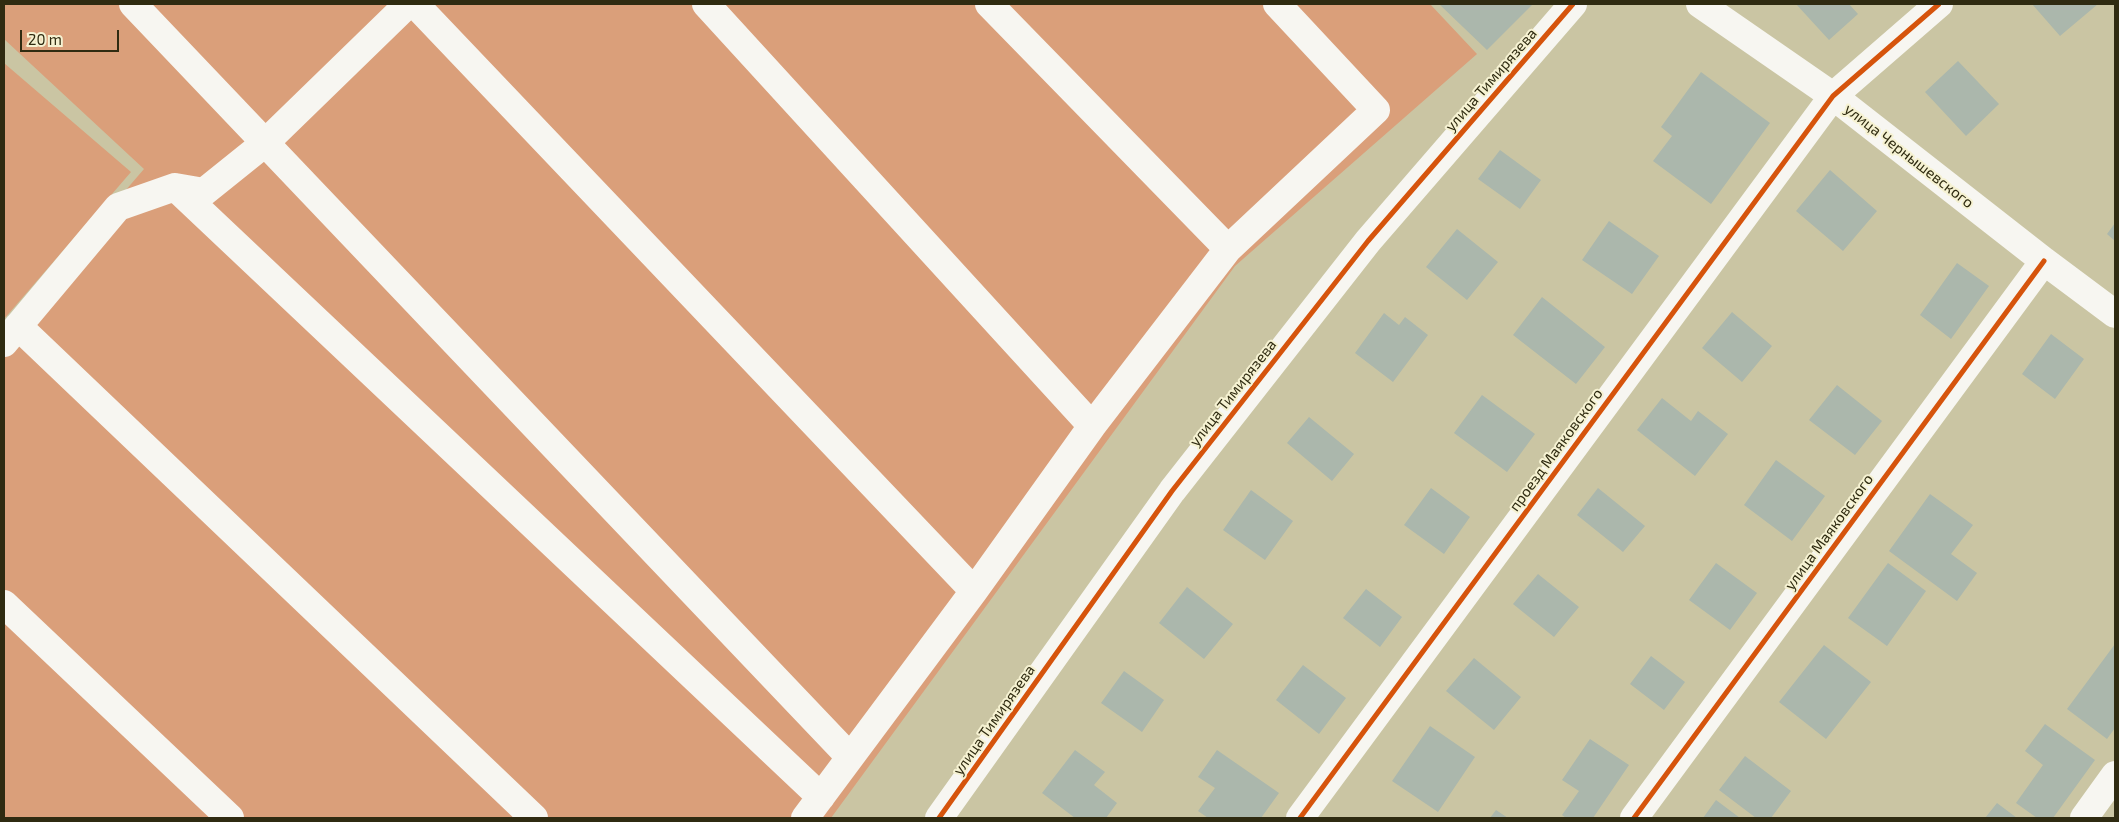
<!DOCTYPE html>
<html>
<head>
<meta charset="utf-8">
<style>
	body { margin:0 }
	#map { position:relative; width:2119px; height:822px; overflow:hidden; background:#cac5a3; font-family:"Exo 2",sans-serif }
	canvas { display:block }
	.frame { position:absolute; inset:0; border:5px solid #2f2b11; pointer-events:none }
	.scale { position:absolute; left:20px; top:30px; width:99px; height:22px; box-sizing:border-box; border:2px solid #2f2b11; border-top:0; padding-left:6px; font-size:15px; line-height:18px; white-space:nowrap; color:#2f2b11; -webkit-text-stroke:4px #f6f2d2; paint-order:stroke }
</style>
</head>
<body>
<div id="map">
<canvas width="2119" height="822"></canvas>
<div class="frame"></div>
<div class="scale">20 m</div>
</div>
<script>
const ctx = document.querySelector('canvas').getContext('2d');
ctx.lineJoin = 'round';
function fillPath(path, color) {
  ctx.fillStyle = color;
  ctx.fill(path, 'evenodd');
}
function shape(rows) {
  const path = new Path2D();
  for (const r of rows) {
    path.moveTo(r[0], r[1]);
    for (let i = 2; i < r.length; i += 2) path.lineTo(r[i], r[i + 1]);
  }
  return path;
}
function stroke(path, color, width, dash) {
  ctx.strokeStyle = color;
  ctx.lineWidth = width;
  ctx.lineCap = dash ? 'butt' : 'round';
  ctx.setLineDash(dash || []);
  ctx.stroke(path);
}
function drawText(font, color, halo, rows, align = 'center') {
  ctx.font = font + ' "Exo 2",sans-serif';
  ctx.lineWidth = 4;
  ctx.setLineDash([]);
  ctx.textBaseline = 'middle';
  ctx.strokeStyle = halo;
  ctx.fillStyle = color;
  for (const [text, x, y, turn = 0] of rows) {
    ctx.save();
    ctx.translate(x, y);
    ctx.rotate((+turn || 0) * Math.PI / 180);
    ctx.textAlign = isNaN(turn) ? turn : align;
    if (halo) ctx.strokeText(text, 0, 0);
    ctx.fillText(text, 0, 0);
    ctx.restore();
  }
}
const green = shape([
	[4,4,1430,4,1477,54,1235,266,831,818,4,818,4,331,144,169,4,39],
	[4,63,131,172,4,319]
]);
const building = shape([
	[1439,4,1533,4,1487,50],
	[1796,4,1849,4,1858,14,1829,40],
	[2032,4,2098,4,2060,36],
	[1958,61,1999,104,1966,136,1925,92],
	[1701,72,1770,123,1711,204,1653,161,1672,136,1661,127],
	[1500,150,1541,180,1520,209,1478,179],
	[1830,170,1877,211,1843,251,1796,211],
	[1609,221,1659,256,1632,294,1582,260],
	[2115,223,2115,241,2107,234],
	[1457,229,1498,262,1467,300,1426,267],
	[1957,263,1989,286,1951,339,1920,315],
	[1542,297,1605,347,1576,384,1513,335],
	[1732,312,1772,346,1742,382,1702,348],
	[1384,313,1399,325,1405,317,1428,335,1393,382,1355,353],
	[2051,334,2084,359,2055,399,2022,374],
	[1837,385,1882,421,1855,455,1809,420],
	[1482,395,1535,434,1507,472,1454,433],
	[1662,398,1691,421,1698,411,1728,434,1695,476,1637,430],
	[1309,417,1354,454,1332,481,1287,443],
	[1776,460,1825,496,1792,541,1744,505],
	[1431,488,1470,517,1444,554,1404,525],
	[1598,488,1645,526,1623,552,1577,515],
	[1251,490,1293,521,1265,560,1223,530],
	[1930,494,1973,525,1951,554,1977,573,1957,601,1889,551],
	[1716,563,1757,593,1730,630,1689,600],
	[1888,563,1926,591,1887,646,1848,618],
	[1538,574,1579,607,1554,637,1513,604],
	[1187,587,1233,624,1204,659,1159,623],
	[1366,589,1402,617,1380,647,1343,618],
	[2115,644,2115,728,2107,739,2067,709],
	[1824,645,1871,682,1826,739,1779,702],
	[1651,656,1685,682,1664,710,1630,684],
	[1474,658,1521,697,1494,730,1446,691],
	[1303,665,1346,698,1319,734,1276,700],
	[1124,671,1164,700,1142,732,1101,703],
	[2045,724,2095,760,2053,818,2037,818,2016,803,2043,765,2025,751],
	[1430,726,1475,757,1438,812,1392,781],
	[1590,739,1629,765,1593,818,1566,818,1562,815,1579,791,1562,780],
	[1075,750,1105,772,1094,785,1117,803,1106,818,1075,818,1042,793],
	[1217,750,1279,793,1261,818,1208,818,1198,811,1215,788,1198,777],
	[1745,756,1791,791,1771,818,1756,818,1719,790],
	[1716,800,1740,818,1703,818],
	[1997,803,2017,818,1985,818],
	[1496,810,1508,818,1490,818]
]);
const minor = shape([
	[133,4,850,757],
	[415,4,974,591],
	[706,4,1092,426],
	[989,4,1228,249],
	[1700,4,1833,96,2044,261,2115,314],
	[175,187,821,797],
	[18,326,534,818],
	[4,343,118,207,175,187,204,192,265,143,408,4],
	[4,604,230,818],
	[805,818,974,591,1092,426,1228,249,1376,110,1277,4],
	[939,818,1172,491,1368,241,1573,4],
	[1300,818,1833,96,1939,4],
	[1634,818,2044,261],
	[2084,818,2115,775]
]);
const cycleway = shape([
	[939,818,1172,491,1368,241,1573,4],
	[1300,818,1833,96,1939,4],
	[1634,818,2044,261]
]);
const streetNames = [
	["улица Тимирязева",1491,80,-49],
	["улица Чернышевского",1909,156,38],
	["улица Тимирязева",1233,393,-52],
	["проезд Маяковского",1556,450,-54],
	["улица Маяковского",1829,532,-54],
	["улица Тимирязева",994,720,-55]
];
fillPath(green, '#da9f7a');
fillPath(building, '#abb7ac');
stroke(minor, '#f7f6f1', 28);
stroke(cycleway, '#d6540c', 5);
drawText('15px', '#2f2b11', '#f6f2d2', streetNames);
</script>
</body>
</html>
